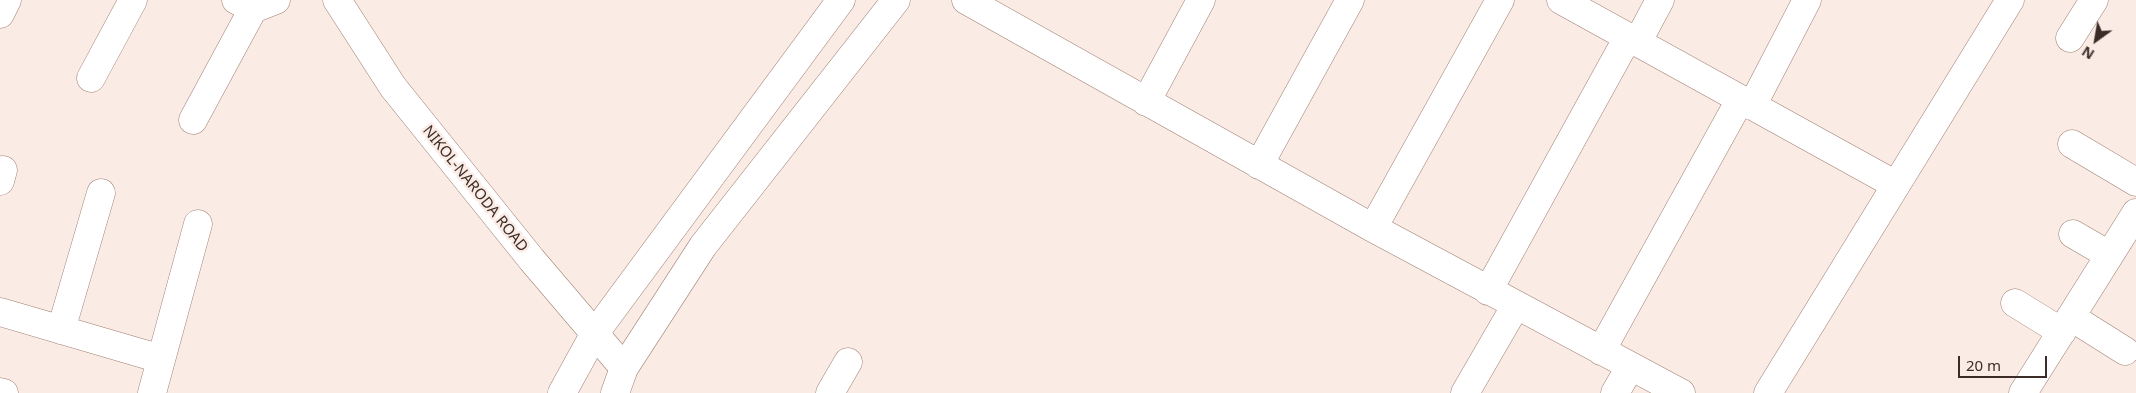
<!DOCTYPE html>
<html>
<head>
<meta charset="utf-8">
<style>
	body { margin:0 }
	#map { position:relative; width:2136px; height:393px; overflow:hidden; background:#faebe5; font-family:"Noto Sans",sans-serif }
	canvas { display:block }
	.north { position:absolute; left:2071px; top:15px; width:50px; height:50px; -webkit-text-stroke:4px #faebe5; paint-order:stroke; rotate:212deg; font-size:14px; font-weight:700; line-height:20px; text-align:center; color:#3b2c27 }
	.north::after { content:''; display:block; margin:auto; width:18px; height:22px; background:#3b2c27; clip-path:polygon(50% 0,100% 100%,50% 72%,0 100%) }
	.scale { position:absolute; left:1958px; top:356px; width:89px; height:22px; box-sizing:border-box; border:2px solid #3b2c27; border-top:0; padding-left:6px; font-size:15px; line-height:18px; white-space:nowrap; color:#3b2c27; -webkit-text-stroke:4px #faebe5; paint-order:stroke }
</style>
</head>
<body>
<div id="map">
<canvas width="2136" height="393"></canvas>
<div class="north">N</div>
<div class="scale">20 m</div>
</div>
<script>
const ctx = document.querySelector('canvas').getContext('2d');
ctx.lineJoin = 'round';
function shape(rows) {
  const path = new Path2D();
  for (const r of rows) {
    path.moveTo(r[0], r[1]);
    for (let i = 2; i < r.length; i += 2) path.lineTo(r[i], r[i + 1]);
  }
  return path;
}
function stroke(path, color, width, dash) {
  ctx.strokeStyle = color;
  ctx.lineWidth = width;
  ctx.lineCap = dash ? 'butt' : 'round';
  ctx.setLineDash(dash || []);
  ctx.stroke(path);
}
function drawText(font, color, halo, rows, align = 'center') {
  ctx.font = font + ' "Noto Sans",sans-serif';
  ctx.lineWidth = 5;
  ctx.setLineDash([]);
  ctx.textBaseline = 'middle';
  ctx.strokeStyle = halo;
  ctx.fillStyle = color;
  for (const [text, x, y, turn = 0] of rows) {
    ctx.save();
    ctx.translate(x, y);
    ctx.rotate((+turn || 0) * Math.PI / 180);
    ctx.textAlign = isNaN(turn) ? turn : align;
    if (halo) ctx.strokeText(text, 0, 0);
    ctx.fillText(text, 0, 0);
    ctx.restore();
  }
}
const minor = shape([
	[236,0,253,9,276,0],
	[966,0,1373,228,1681,393],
	[1561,0,1896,185],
	[0,14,7,0],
	[2070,38,2094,0],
	[1637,43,1660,0],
	[91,78,133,0],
	[1146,102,1201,0],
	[1752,106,1807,0],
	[193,120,253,9],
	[2072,144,2136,182],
	[1259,165,1350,0],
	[0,181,3,170],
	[1373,228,1500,0],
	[2073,234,2109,255],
	[1488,291,1628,37],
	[2015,303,2062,332],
	[0,312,161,359],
	[2071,317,2125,351],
	[61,330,101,193],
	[1601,351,1740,100],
	[0,392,4,393],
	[152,393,198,224],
	[562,393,595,333,841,0],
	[615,393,624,368,703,246,896,0],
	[830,393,848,362],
	[1465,393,1516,305],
	[1615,393,1630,367],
	[1768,393,2010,0],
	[2023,393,2136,213]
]);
const major = shape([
	[337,0,393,87,532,260,624,368]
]);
const streetNames = [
	["NIKOL-NARODA ROAD",475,189,51]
];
stroke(minor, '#a07f72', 29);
stroke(major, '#a07f72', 29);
stroke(minor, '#fff', 28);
stroke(major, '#fff', 28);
drawText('15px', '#3b2c27', '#faebe5', streetNames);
</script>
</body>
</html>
